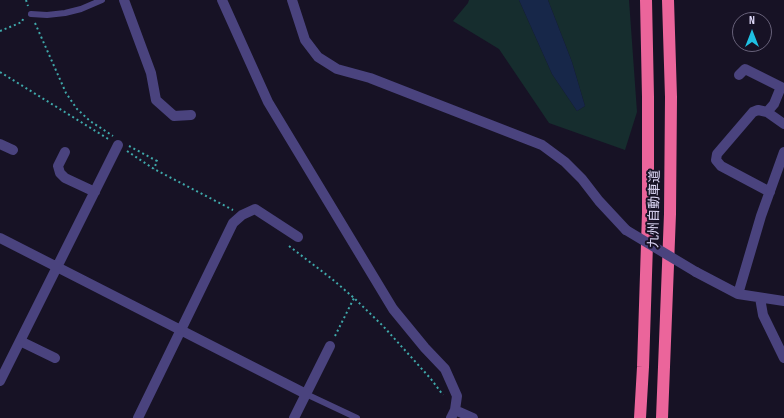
<!DOCTYPE html>
<html>
<head>
<meta charset="utf-8">
<style>
	body { margin:0 }
	#map { position:relative; width:784px; height:418px; overflow:hidden; background:#171225; font-family:"Sofia Sans Condensed",sans-serif }
	canvas { display:block }
	.north { position:absolute; left:732px; top:12px; width:40px; height:40px; box-sizing:border-box; background:#171225; border:1px solid #68627a; border-radius:50%; rotate:0deg; font-size:11px; font-weight:700; line-height:16px; text-align:center; color:#e1dbfa }
	.north::after { content:''; display:block; margin:auto; width:14px; height:18px; background:#1fc0e2; clip-path:polygon(50% 0,100% 100%,50% 72%,0 100%) }
</style>
</head>
<body>
<div id="map">
<canvas width="784" height="418"></canvas>
<div class="north">N</div>
</div>
<script>
const ctx = document.querySelector('canvas').getContext('2d');
ctx.lineJoin = 'round';
function fillPath(path, color) {
  ctx.fillStyle = color;
  ctx.fill(path, 'evenodd');
}
function shape(rows) {
  const path = new Path2D();
  for (const r of rows) {
    path.moveTo(r[0], r[1]);
    for (let i = 2; i < r.length; i += 2) path.lineTo(r[i], r[i + 1]);
  }
  return path;
}
function stroke(path, color, width, dash) {
  ctx.strokeStyle = color;
  ctx.lineWidth = width;
  ctx.lineCap = dash ? 'butt' : 'round';
  ctx.setLineDash(dash || []);
  ctx.stroke(path);
}
function drawText(font, color, halo, rows, align = 'center') {
  ctx.font = font + ' "Sofia Sans Condensed","Noto Sans JP",sans-serif';
  ctx.lineWidth = 4;
  ctx.setLineDash([]);
  ctx.textBaseline = 'middle';
  ctx.strokeStyle = halo;
  ctx.fillStyle = color;
  for (const [text, x, y, turn = 0] of rows) {
    ctx.save();
    ctx.translate(x, y);
    ctx.rotate((+turn || 0) * Math.PI / 180);
    ctx.textAlign = isNaN(turn) ? turn : align;
    if (halo) ctx.strokeText(text, 0, 0);
    ctx.fillText(text, 0, 0);
    ctx.restore();
  }
}
const green = shape([
	[469,0,519,0,552,74,577,111,585,106,572,62,548,0,629,0,637,112,625,150,549,123,499,49,453,21,468,3]
]);
const water = shape([
	[519,0,548,0,572,62,585,106,577,111,552,74]
]);
const path = shape([
	[26,0,28,6],
	[35,23,66,93,77,109,90,121,113,136],
	[0,31,22,22,23,19],
	[0,72,110,140],
	[129,146,157,161,154,169],
	[127,151,154,169,233,210],
	[289,246,332,279,354,298,383,326,431,379,443,395],
	[335,336,354,298]
]);
const lane = shape([
	[31,14,47,15,65,13,81,9,102,0],
	[306,394,357,418]
]);
const street = shape([
	[124,0,151,73,156,100,174,116,191,115],
	[222,0,268,102,393,309,425,348,445,369,457,396,455,410,451,418],
	[292,0,305,40,318,57,337,69,370,78,542,145,565,162,582,179,599,201,626,230],
	[739,75,745,69,781,87,774,104,767,112],
	[0,144,13,150],
	[65,152,58,166,60,173,65,178,95,192],
	[770,192,721,166,716,160,717,154,753,112,758,110,767,112,784,124],
	[0,238,306,394],
	[696,272,738,294,784,301],
	[738,294,761,216,784,152],
	[760,298,763,315,784,358],
	[20,341,55,358],
	[0,381,118,145],
	[455,410,473,418],
	[138,418,233,223,242,215,255,209,298,237],
	[294,418,330,346]
]);
const highway = shape([
	[640,418,643,367,648,213,648,97,646,0],
	[662,418,670,214,671,97,668,0]
]);
const streetBridge = shape([
	[626,230,696,272]
]);
const streetNames = [
	["九州自動車道",655,209,-89]
];
fillPath(green, '#162d2e');
fillPath(water, '#172749');
stroke(path, '#3fa8aa', 2, [2, 3]);
stroke(lane, '#4a437e', 6);
stroke(street, '#4a437e', 10);
stroke(highway, '#eb659b', 12);
stroke(streetBridge, '#4a437e', 10);
drawText('13px', '#e1dbfa', '#171225', streetNames);
</script>
</body>
</html>
